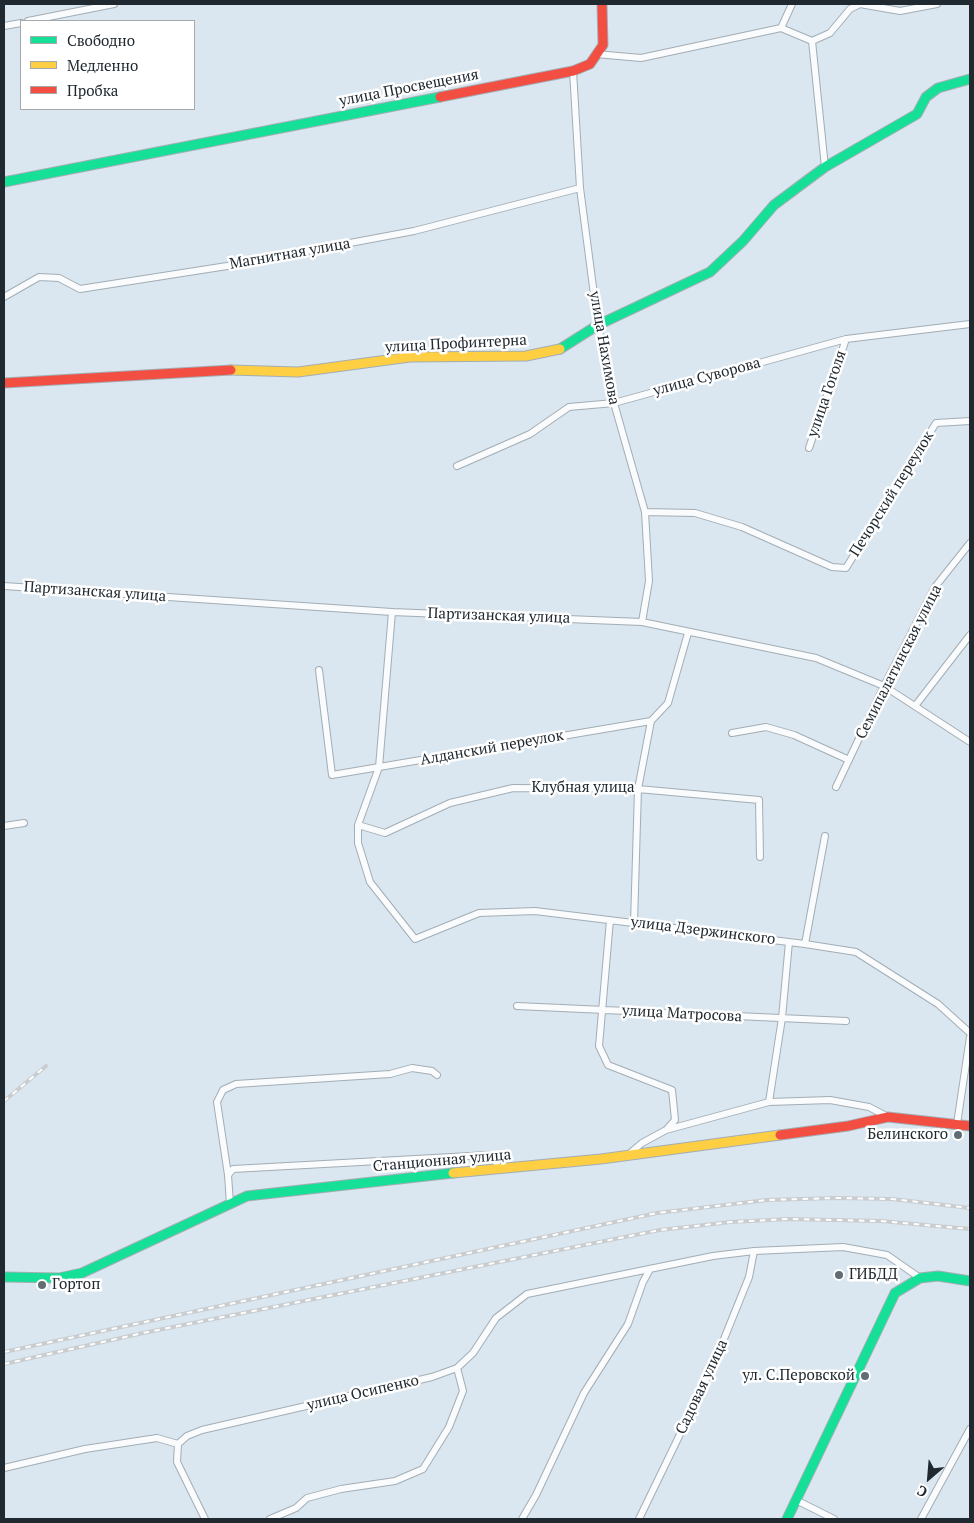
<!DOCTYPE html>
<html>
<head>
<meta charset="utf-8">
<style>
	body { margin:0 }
	#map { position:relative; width:974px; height:1523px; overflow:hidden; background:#dae7f0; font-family:"PT Serif",serif }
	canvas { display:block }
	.frame { position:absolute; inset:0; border:5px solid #202930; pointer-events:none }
	.legend { position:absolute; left:20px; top:20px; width:175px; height:90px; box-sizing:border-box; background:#fff; border:1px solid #a6a9ac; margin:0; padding:6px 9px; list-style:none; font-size:15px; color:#202930 }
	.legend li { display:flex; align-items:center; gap:10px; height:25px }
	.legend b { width:25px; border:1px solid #a6a9ac }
	.north { position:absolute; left:904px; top:1453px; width:50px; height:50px; -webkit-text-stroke:4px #fff; paint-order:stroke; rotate:207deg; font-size:14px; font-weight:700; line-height:20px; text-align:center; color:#202930 }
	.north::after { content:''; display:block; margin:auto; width:18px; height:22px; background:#202930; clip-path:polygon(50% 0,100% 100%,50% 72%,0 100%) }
</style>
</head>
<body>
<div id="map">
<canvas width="974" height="1523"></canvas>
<div class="frame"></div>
<ul class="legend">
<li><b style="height:6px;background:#16e098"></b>Свободно</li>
<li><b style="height:6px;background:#ffcf43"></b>Медленно</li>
<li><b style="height:6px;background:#f24e42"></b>Пробка</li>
</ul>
<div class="north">С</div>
</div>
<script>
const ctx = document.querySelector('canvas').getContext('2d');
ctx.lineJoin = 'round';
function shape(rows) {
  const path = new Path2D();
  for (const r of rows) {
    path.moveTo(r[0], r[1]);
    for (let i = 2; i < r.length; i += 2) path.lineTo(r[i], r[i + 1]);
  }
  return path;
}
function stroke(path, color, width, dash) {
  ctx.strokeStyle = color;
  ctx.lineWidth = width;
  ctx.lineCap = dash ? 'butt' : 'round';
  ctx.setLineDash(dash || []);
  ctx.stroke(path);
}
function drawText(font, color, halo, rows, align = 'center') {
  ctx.font = font + ' "PT Serif",serif';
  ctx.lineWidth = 5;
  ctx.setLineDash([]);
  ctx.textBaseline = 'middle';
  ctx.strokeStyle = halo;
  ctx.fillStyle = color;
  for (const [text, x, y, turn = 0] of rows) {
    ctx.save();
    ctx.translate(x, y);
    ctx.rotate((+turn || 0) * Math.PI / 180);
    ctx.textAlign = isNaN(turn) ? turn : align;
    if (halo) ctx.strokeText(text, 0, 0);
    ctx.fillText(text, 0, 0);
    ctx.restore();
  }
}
const street = shape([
	[28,21,114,4],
	[4,26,21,23],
	[781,28,792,4],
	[812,41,830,33,850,9,860,4,900,11,937,4],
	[596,54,641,58,781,28,812,41,825,167],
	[573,71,580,188,598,325,614,403,645,512,649,581,642,622],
	[4,297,39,277,59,278,80,289,227,266,414,231,580,188],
	[809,448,846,339],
	[457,466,530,434,569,407,614,403,846,339,970,324],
	[645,512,695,513,742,527,832,567,846,568,936,423,970,421],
	[4,586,392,612,642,622,816,658,884,686,970,742],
	[392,612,379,767,358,825,358,843,370,882,415,939,479,913,535,911,805,944,856,952,938,1004,970,1033],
	[319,670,332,775,651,721],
	[915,706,970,635],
	[732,733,766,727,794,735,849,760],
	[836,787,884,686,935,587,970,543],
	[358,825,385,833,450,803,513,788,638,789,759,800,760,857],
	[4,826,24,823],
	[610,920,599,1046,608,1065,672,1090,675,1120,667,1129],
	[634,923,638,789,651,721,668,703,688,633],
	[805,944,825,836],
	[517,1006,846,1021],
	[769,1102,782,1018,789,942],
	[957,1124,970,1037],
	[629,1154,642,1143,666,1130,769,1102,830,1100,869,1107,888,1117],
	[228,1175,217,1102,223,1090,236,1084,390,1074,412,1068,432,1071,437,1075],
	[230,1204,228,1175,233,1169,488,1155,495,1159,499,1170],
	[178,1444,187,1436,202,1430,432,1377,457,1368,473,1353,496,1318,527,1294,713,1256,754,1251,843,1247,887,1255,920,1278],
	[178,1444,177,1462,205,1519],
	[4,1468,85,1449,157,1438,178,1444],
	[796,1500,834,1519],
	[270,1519,296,1508,307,1498,341,1489,395,1481,423,1469,449,1427,463,1391,457,1368],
	[522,1519,536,1495,584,1393,628,1324,643,1282,650,1269],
	[639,1519,713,1366,749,1277,754,1251],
	[921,1519,970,1429]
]);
const fast = shape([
	[4,182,440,97],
	[560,349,598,325,710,272,743,241,774,205,825,167,917,114,926,97,938,88,970,79],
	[4,1277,59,1278,82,1273,247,1196,453,1173],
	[787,1519,895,1293,920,1278,938,1276,970,1281]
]);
const slow = shape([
	[231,370,298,372,410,357,526,356,560,349],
	[453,1173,601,1159,780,1135]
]);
const jam = shape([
	[440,97,573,71,590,64,603,45,602,4],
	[4,383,231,370],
	[780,1135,848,1126,888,1117,970,1126]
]);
const rail = shape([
	[4,1101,46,1066],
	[4,1352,657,1213,767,1200,836,1198,892,1199,970,1208],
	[4,1364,143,1333,660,1230,731,1222,788,1219,881,1221,970,1229]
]);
const markers = [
	[958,1135,5,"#616c73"],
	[839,1275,5,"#616c73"],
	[42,1285,5,"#616c73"],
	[865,1376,5,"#616c73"]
];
const streetNames = [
	["улица Просвещения",409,88,-11],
	["Магнитная улица",290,254,-10],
	["улица Профинтерна",456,344,-3],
	["улица Нахимова",604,348,80],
	["улица Суворова",707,377,-15],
	["улица Гоголя",827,394,-71],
	["Печорский переулок",892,494,-58],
	["Партизанская улица",95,592,4],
	["Партизанская улица",499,616,2],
	["Семипалатинская улица",899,662,-63],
	["Алданский переулок",492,748,-10],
	["Клубная улица",583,788],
	["улица Дзержинского",703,931,7],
	["улица Матросова",682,1014,3],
	["Станционная улица",442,1161,-5],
	["Садовая улица",702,1387,-65],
	["улица Осипенко",363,1393,-13]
];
const poiNames = [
	["Белинского",948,1135],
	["ГИБДД",849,1275,"left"],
	["Гортоп",52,1285,"left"],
	["ул. С.Перовской",855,1376]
];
stroke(street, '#a3adb4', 8);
stroke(fast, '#a3adb4', 11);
stroke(slow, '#a3adb4', 11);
stroke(jam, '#a3adb4', 11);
stroke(street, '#f9fbfd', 6);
stroke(fast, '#16e098', 9);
stroke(slow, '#ffcf43', 9);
stroke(jam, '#f24e42', 9);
stroke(rail, '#c9cdd0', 4);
stroke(rail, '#fff', 2, [5.5]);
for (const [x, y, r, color] of markers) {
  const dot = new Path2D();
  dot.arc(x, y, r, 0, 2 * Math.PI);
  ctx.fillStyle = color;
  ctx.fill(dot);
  stroke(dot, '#fff', 2);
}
drawText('15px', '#202930', '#fff', streetNames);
drawText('15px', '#202930', '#fff', poiNames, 'right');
</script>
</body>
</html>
